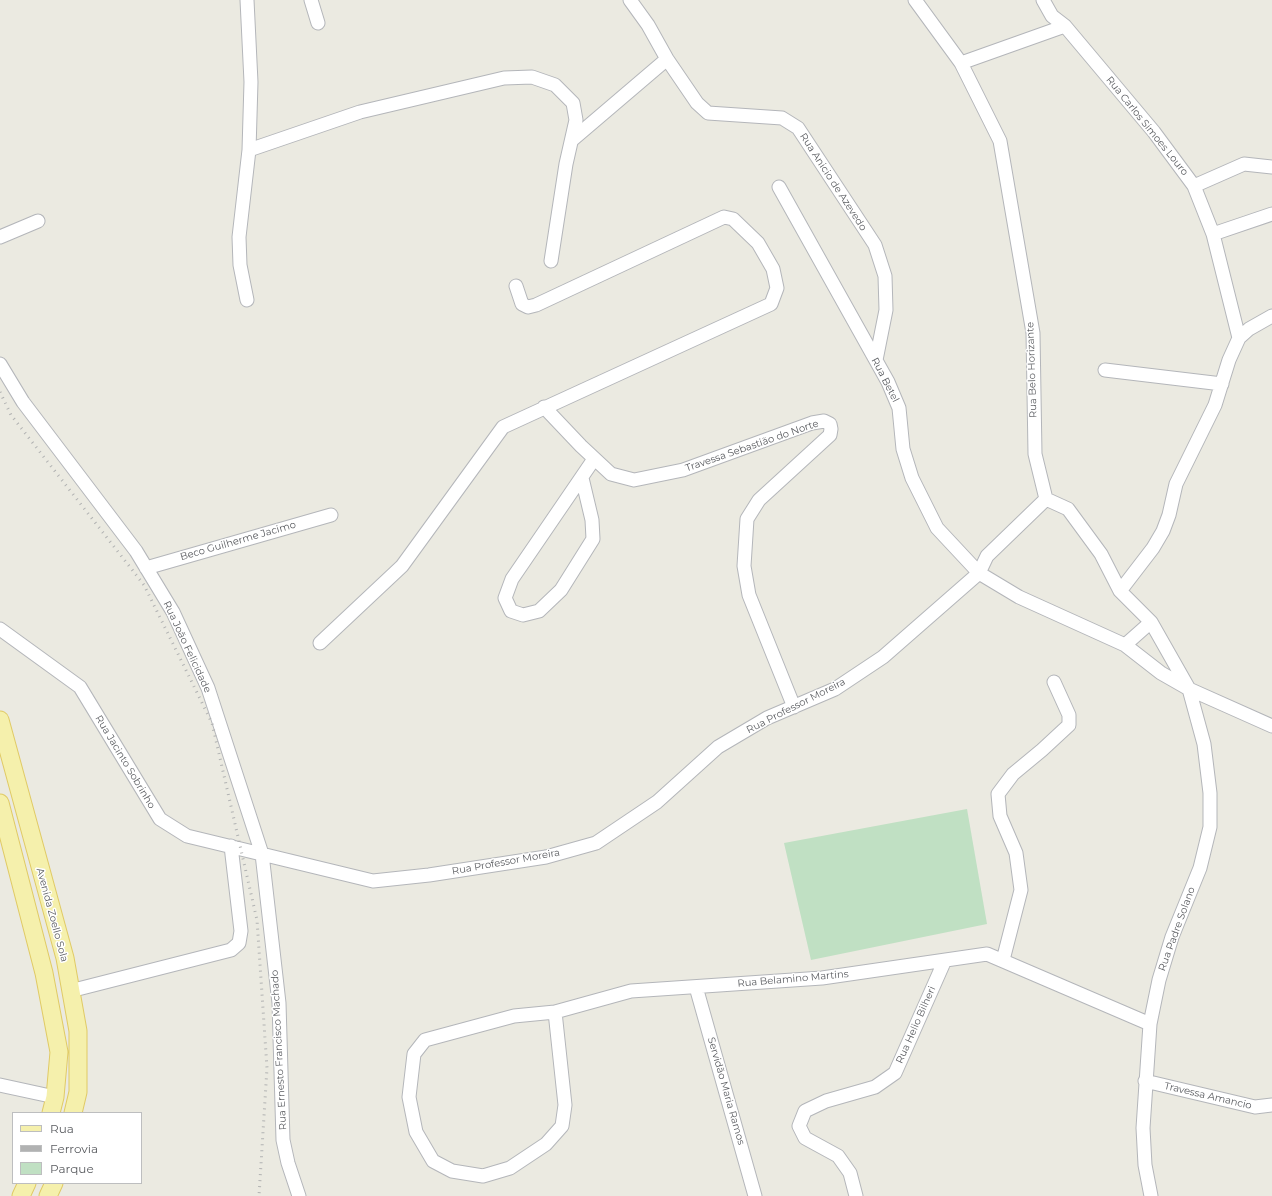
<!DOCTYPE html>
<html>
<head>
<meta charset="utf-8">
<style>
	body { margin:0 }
	#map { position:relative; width:1272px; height:1196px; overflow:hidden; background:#ebeae1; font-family:Montserrat,sans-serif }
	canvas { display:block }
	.legend { position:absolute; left:12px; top:1112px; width:130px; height:72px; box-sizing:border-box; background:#fff; border:1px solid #bdbebf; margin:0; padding:5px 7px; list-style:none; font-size:12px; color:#5a5c60 }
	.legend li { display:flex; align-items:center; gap:8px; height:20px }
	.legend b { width:20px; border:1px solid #bdbebf }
</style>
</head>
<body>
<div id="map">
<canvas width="1272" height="1196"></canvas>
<ul class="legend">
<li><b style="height:5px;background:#f5f0ac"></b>Rua</li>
<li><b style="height:5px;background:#b1b2b2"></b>Ferrovia</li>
<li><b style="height:11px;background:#c0e0c3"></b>Parque</li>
</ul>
</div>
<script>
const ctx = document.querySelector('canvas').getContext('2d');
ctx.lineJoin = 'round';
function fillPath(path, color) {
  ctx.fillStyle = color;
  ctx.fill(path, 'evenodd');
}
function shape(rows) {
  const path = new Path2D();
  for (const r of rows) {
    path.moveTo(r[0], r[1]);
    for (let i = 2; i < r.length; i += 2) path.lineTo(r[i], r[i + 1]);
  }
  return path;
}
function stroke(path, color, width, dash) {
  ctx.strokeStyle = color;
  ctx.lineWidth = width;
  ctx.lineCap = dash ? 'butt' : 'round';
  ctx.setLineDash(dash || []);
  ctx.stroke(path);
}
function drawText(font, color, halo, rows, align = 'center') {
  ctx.font = font + ' Montserrat,sans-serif';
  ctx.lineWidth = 3;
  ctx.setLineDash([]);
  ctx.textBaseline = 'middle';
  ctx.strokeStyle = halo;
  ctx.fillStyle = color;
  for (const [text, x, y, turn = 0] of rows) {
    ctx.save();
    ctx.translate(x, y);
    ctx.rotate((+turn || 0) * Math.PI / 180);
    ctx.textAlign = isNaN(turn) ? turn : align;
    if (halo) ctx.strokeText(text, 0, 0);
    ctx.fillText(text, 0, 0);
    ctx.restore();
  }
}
const green = shape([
	[967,809,987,924,811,960,784,843]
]);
const minor = shape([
	[311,0,318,23],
	[630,0,648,25,667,59,697,103,708,113,782,118,798,128,875,245,885,276,886,310,876,360],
	[915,0,961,63,1000,141,1033,333,1035,454,1046,499,1068,509,1101,554,1120,591,1151,622,1189,689,1204,744,1210,793,1210,827,1200,868,1172,937,1159,980,1150,1024,1143,1128,1145,1165,1151,1196],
	[1043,0,1052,16,1065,26,1154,132,1194,186,1213,234,1239,338],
	[961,63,1065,26],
	[572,140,667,59],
	[249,150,360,112,504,78,532,77,555,85,573,103,576,120,566,164,551,261],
	[1194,186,1244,164,1272,167],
	[779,187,888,382,899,408,903,449,912,478,937,528,979,573,987,556,1046,499],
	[1213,234,1272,214],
	[0,237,38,221],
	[247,300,240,265,239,237,249,150,251,82,247,0],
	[0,364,23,402,136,551,173,612,208,688,262,854,279,1003,283,1140,288,1163,299,1196],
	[1105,370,1222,384],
	[544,407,581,446,611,474,634,480,683,470,812,423,824,421,830,424,831,429,830,435,759,500,747,519,744,566,749,595,794,707],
	[582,478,592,520,593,539,561,590,539,611,523,615,511,611,505,598,512,579,594,459],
	[146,568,331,515],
	[1120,591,1153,548,1163,531,1169,515,1176,484,1215,405,1229,360,1239,338,1249,329,1272,316],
	[0,629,80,687,160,819,187,836,373,881,429,875,546,857,596,843,657,802,718,747,767,718,835,689,883,657,979,573,1019,597,1125,645,1161,673,1189,689,1272,726],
	[320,643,402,566,503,427,771,304,777,288,773,269,758,243,733,219,724,217,536,305,528,307,522,304,516,286],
	[1125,645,1151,622],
	[1003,960,1021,890,1016,853,1000,816,998,794,1013,774,1042,750,1069,725,1069,715,1054,682],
	[696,987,755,1196],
	[70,991,231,950,239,943,241,931,231,846],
	[555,1012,565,1105,562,1126,546,1144,510,1168,483,1176,452,1171,433,1161,416,1132,409,1097,414,1054,425,1040,514,1016,555,1012,631,991,822,978,987,954,1150,1024],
	[1145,1081,1255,1107,1272,1105],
	[0,1085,55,1097],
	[856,1196,850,1173,838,1156,805,1138,799,1126,805,1111,826,1101,875,1087,895,1073,945,960]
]);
const major = shape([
	[0,720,65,958,78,1031,78,1092,73,1113],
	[0,803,44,973,59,1052,55,1097,51,1113],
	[21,1196,27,1183],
	[48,1196,54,1183]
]);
const rail = shape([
	[0,392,11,415,144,585,212,723,257,920,267,1068,259,1196]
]);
const streetNames = [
	["Rua Carlos Simoes Louro",1147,126,51],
	["Rua Anicio de Azevedo",833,182,57],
	["Rua Belo Horizante",1032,370,-92],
	["Rua Betel",885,380,63],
	["Travessa Sebastião do Norte",752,446,-19],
	["Beco Guilherme Jacimo",238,541,-16],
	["Rua João Felicidade",187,647,65],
	["Rua Professor Moreira",796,706,-27],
	["Rua Jacinto Sobrinho",125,762,59],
	["Rua Professor Moreira",506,862,-10],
	["Avenida Zoello Sola",52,915,75],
	["Rua Padre Solano",1177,929,-70],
	["Rua Belamino Martins",793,979,-5],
	["Rua Helio Bilheri",916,1025,-66],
	["Rua Ernesto Francisco Machado",279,1050,-93],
	["Servidão Maria Ramos",726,1091,74],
	["Travessa Amancio",1208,1096,13]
];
fillPath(green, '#c0e0c3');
stroke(minor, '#b4b6ba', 15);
stroke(major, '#e0ca65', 19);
stroke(minor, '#fff', 13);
stroke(major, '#f5f0ac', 17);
stroke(rail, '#b1b2b2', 3, [1, 5]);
drawText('10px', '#5a5c60', '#fff', streetNames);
</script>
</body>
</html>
